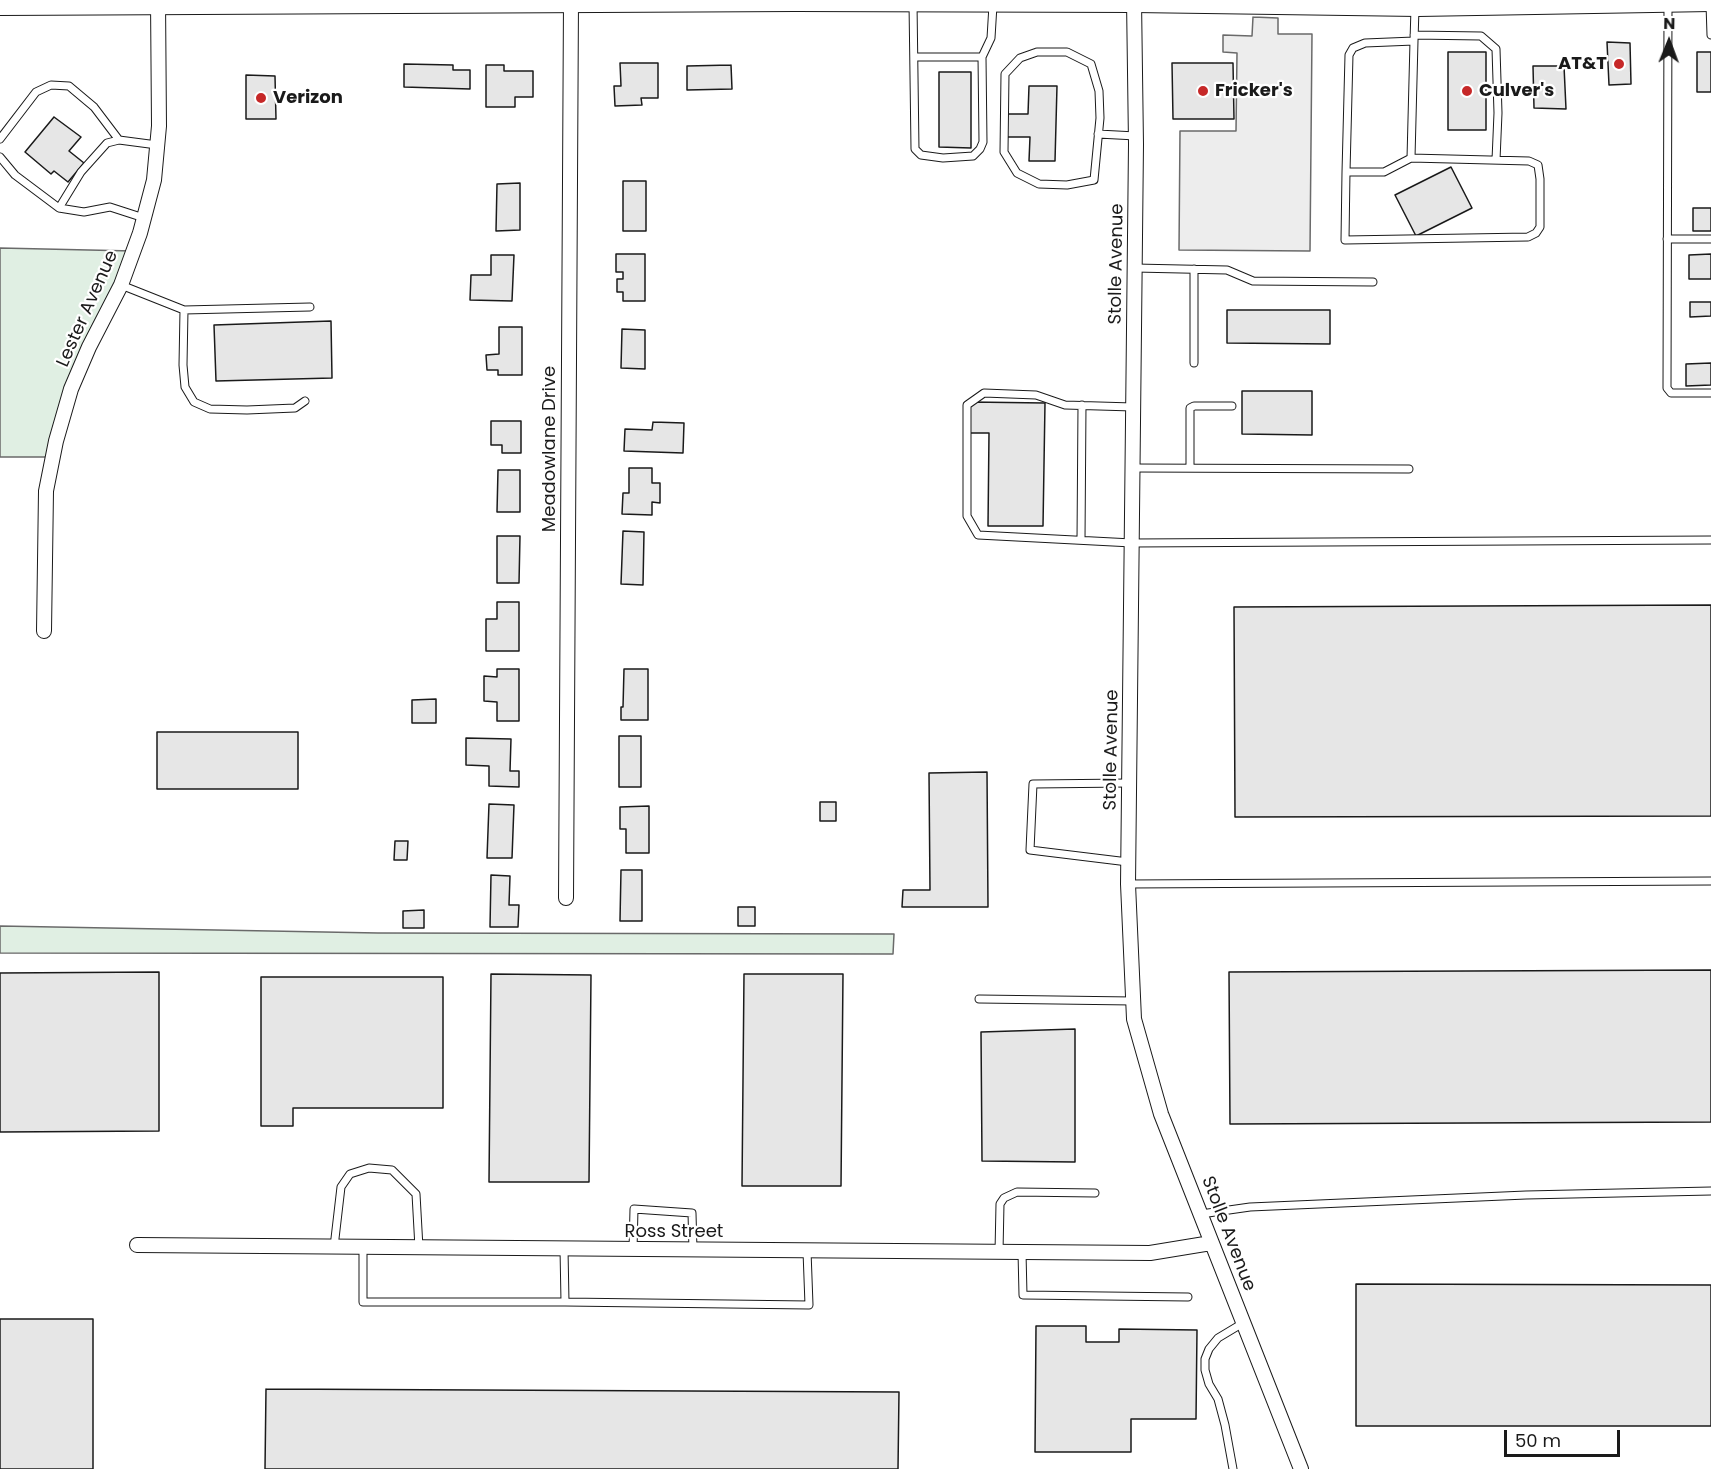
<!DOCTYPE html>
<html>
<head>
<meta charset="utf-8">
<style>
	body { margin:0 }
	#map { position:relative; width:1711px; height:1469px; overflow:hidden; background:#fff; font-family:Poppins,sans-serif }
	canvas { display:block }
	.north { position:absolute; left:1639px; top:12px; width:60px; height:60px; -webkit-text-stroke:4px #fff; paint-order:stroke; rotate:1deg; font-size:16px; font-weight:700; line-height:24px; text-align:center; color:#1a1a1a }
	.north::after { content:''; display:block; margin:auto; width:21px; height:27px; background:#1a1a1a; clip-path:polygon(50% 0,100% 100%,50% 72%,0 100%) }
	.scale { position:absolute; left:1504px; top:1430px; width:116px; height:27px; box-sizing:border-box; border:3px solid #1a1a1a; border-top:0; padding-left:8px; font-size:18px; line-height:21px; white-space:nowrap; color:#1a1a1a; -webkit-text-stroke:4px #fff; paint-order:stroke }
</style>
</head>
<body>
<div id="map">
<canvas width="1711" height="1469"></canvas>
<div class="north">N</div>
<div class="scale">50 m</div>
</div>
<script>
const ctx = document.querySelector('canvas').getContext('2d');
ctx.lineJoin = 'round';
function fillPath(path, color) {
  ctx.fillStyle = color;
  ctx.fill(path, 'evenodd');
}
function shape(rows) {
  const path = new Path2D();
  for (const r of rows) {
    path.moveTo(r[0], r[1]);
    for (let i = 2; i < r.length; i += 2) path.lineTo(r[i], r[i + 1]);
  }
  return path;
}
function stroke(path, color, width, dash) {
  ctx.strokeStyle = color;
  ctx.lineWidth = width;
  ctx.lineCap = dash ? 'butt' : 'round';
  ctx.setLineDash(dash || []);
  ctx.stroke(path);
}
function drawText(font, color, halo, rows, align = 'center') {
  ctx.font = font + ' Poppins,sans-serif';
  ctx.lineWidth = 4.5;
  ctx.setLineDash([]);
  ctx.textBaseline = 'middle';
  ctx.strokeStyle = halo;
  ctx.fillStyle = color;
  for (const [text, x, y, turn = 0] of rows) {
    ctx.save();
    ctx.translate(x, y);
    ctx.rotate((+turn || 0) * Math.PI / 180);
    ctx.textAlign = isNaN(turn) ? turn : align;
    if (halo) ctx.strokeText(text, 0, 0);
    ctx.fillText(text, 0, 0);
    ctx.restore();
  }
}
const green = shape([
	[0,248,133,251,89,347,53,457,0,457,0,248],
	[0,926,378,933,894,934,893,954,0,953,0,926]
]);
const parking = shape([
	[1253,17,1278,18,1278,34,1312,34,1310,251,1179,250,1180,131,1236,131,1237,53,1223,52,1223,35,1252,36,1253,17]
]);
const building = shape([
	[1607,42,1630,43,1631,84,1609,85,1607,42],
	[1448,52,1486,52,1486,130,1448,130,1448,52],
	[1697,52,1711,52,1711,92,1697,92,1697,52],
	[620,63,658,63,658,98,641,98,642,105,615,106,614,86,621,86,620,63],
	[1172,63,1233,63,1234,119,1173,119,1172,63],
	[404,64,453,65,453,70,470,70,470,89,404,87,404,64],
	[486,65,504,65,504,71,533,71,533,97,515,97,515,107,486,107,486,65],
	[731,65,732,89,687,90,687,66,731,65],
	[1533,66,1564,66,1566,109,1534,108,1533,66],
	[939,72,971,72,971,148,939,147,939,72],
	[246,75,275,76,276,119,246,119,246,75],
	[1029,86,1057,86,1055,161,1029,161,1030,137,1001,137,1001,114,1028,114,1029,86],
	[54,117,81,137,69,151,84,163,68,182,54,171,51,174,25,152,54,117],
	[1451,167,1472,208,1416,236,1395,195,1451,167],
	[623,181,646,181,646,231,623,231,623,181],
	[520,183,520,230,496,231,497,184,520,183],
	[1693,208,1711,208,1711,231,1693,231,1693,208],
	[616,254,645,254,645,301,623,301,623,292,617,292,617,279,623,279,623,272,616,272,616,254],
	[1711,254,1711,279,1689,279,1689,255,1711,254],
	[491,255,514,255,512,301,470,300,471,275,491,275,491,255],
	[1690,302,1711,302,1711,316,1690,317,1690,302],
	[1227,310,1330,310,1330,344,1227,343,1227,310],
	[331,321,332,378,216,381,214,325,331,321],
	[499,327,522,327,522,375,498,375,498,370,487,370,486,355,499,354,499,327],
	[622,329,645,330,645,369,621,368,622,329],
	[1711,363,1711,385,1686,386,1686,364,1711,363],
	[1242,391,1312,391,1312,435,1242,434,1242,391],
	[970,402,1045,403,1043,526,988,526,989,433,970,433,970,402],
	[491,421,521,421,521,453,502,453,502,445,491,445,491,421],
	[653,422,684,423,683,453,624,451,625,429,652,430,653,422],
	[629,468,652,468,652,483,660,483,660,503,652,502,652,515,622,514,623,493,629,493,629,468],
	[498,470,520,470,520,512,497,512,498,470],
	[623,531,644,532,643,585,621,584,623,531],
	[497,536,520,536,519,583,497,583,497,536],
	[497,602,519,602,519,651,486,651,486,619,497,619,497,602],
	[1711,605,1711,816,1235,817,1234,607,1711,605],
	[497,669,519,669,519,721,497,721,497,702,484,701,484,676,497,677,497,669],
	[624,669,648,669,648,720,621,720,621,707,623,707,624,669],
	[436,699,436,723,412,723,412,700,436,699],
	[157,732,298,732,298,789,157,789,157,732],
	[619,736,641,736,641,787,619,787,619,736],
	[466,738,511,739,510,771,519,771,519,787,489,786,489,766,466,765,466,738],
	[987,772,988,907,902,907,903,890,930,890,929,773,987,772],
	[820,802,836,802,836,821,820,821,820,802],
	[489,804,514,805,512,858,487,858,489,804],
	[649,806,649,853,626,853,626,829,620,829,620,807,649,806],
	[395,841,408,841,407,860,394,860,395,841],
	[621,870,642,870,642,921,620,921,621,870],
	[491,875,510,876,509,905,519,905,518,927,490,927,491,875],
	[738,907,755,907,755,926,738,926,738,907],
	[424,910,424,928,403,928,403,911,424,910],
	[1711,970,1711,1122,1230,1124,1229,972,1711,970],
	[159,972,159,1131,0,1132,0,973,159,972],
	[491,974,591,975,589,1182,489,1182,491,974],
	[744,974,843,974,841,1186,742,1186,744,974],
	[261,977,443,977,443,1108,293,1108,293,1126,261,1126,261,977],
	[1075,1029,1075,1162,982,1161,981,1032,1075,1029],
	[1356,1284,1711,1285,1711,1426,1356,1426,1356,1284],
	[0,1319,93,1319,93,1469,0,1469,0,1319],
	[1036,1326,1086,1326,1086,1342,1119,1342,1119,1329,1197,1330,1196,1419,1131,1419,1131,1452,1035,1452,1036,1326],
	[266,1389,899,1392,898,1469,265,1469,266,1389]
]);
const service = shape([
	[913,3,915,149,921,155,943,158,973,156,980,149,983,142,982,57,991,38,993,5],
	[1668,4,1667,388,1671,393,1711,393],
	[1710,4,1711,35],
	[1414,35,1481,36,1496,49,1498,113,1496,160],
	[1414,41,1365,43,1353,48,1349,55,1346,172,1384,172,1411,158,1414,41,1415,8],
	[1037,52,1067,52,1091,64,1099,91,1100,118,1094,180,1067,185,1039,184,1017,173,1004,152,1005,74,1020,58,1037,52],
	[914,57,982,57],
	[1098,134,1136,136],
	[0,139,36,92,51,85,69,86,94,107,119,140],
	[0,157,15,175,59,208,84,212,110,207,144,218],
	[1346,172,1345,240,1528,237,1536,233,1540,227,1540,179,1538,165,1529,161,1411,158],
	[59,208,81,172,107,143,119,140,157,145],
	[1667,239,1711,239],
	[1135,268,1227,270,1253,281,1373,282],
	[1194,269,1194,363],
	[121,285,184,310,310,307],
	[184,310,183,365,185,387,194,402,210,409,247,410,295,408,305,401],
	[1133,407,1065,405,1036,395,984,393,967,405,967,516,978,535,1132,543,1711,540],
	[1190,467,1190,408,1194,406,1232,406],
	[1133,468,1409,469],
	[1081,540,1082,405],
	[1128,862,1030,850,1033,784,1129,783],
	[1128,884,1711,881],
	[979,999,1133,1001],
	[1201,1214,1250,1207,1526,1195,1711,1191],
	[334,1247,341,1187,350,1174,369,1168,392,1170,416,1194,419,1248],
	[363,1248,363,1302,565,1302,564,1249],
	[633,1250,634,1209,692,1213,693,1250],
	[999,1252,1000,1204,1004,1198,1017,1192,1095,1193],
	[1022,1252,1023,1295,1188,1297],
	[565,1302,809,1305,807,1251],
	[1233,1469,1225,1425,1218,1399,1209,1384,1205,1370,1205,1359,1209,1349,1218,1338,1243,1323]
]);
const minor = shape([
	[1134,0,1136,144,1128,884,1134,1019,1161,1114,1301,1469],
	[44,631,46,491,56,441,71,389,89,347,121,285,140,233,154,180,159,126,158,0],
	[566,898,571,1],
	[137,1245,1150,1253,1211,1243]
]);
const secondary = shape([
	[0,5,796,1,1134,2,1418,6,1711,1]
]);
const markers = [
	[1619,64,6,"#c62828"],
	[1203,91,6,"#c62828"],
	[1467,91,6,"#c62828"],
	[261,98,6,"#c62828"]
];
const poiNames = [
	["AT&T",1607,64,"right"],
	["Fricker's",1215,91],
	["Culver's",1479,91],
	["Verizon",273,98]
];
const streetNames = [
	["Stolle Avenue",1117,264,-89],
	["Lester Avenue",88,309,-66],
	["Meadowlane Drive",550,449,-90],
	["Stolle Avenue",1112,750,-89],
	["Ross Street",674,1232],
	["Stolle Avenue",1228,1234,69]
];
fillPath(green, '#e0efe3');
stroke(green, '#6a6a6a', 1.5);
fillPath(parking, '#ededed');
stroke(parking, '#6a6a6a', 1.5);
fillPath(building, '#e6e6e6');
stroke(building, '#1a1a1a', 1.5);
stroke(service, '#1a1a1a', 9);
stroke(minor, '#1a1a1a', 16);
stroke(secondary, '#1a1a1a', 22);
stroke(service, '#fff', 7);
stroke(minor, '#fff', 14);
stroke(secondary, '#fff', 20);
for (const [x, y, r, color] of markers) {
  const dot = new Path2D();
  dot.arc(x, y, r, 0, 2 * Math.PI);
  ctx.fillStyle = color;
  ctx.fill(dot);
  stroke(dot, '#fff', 2);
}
drawText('bold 18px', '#1a1a1a', '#fff', poiNames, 'left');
drawText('18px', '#1a1a1a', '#fff', streetNames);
</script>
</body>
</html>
